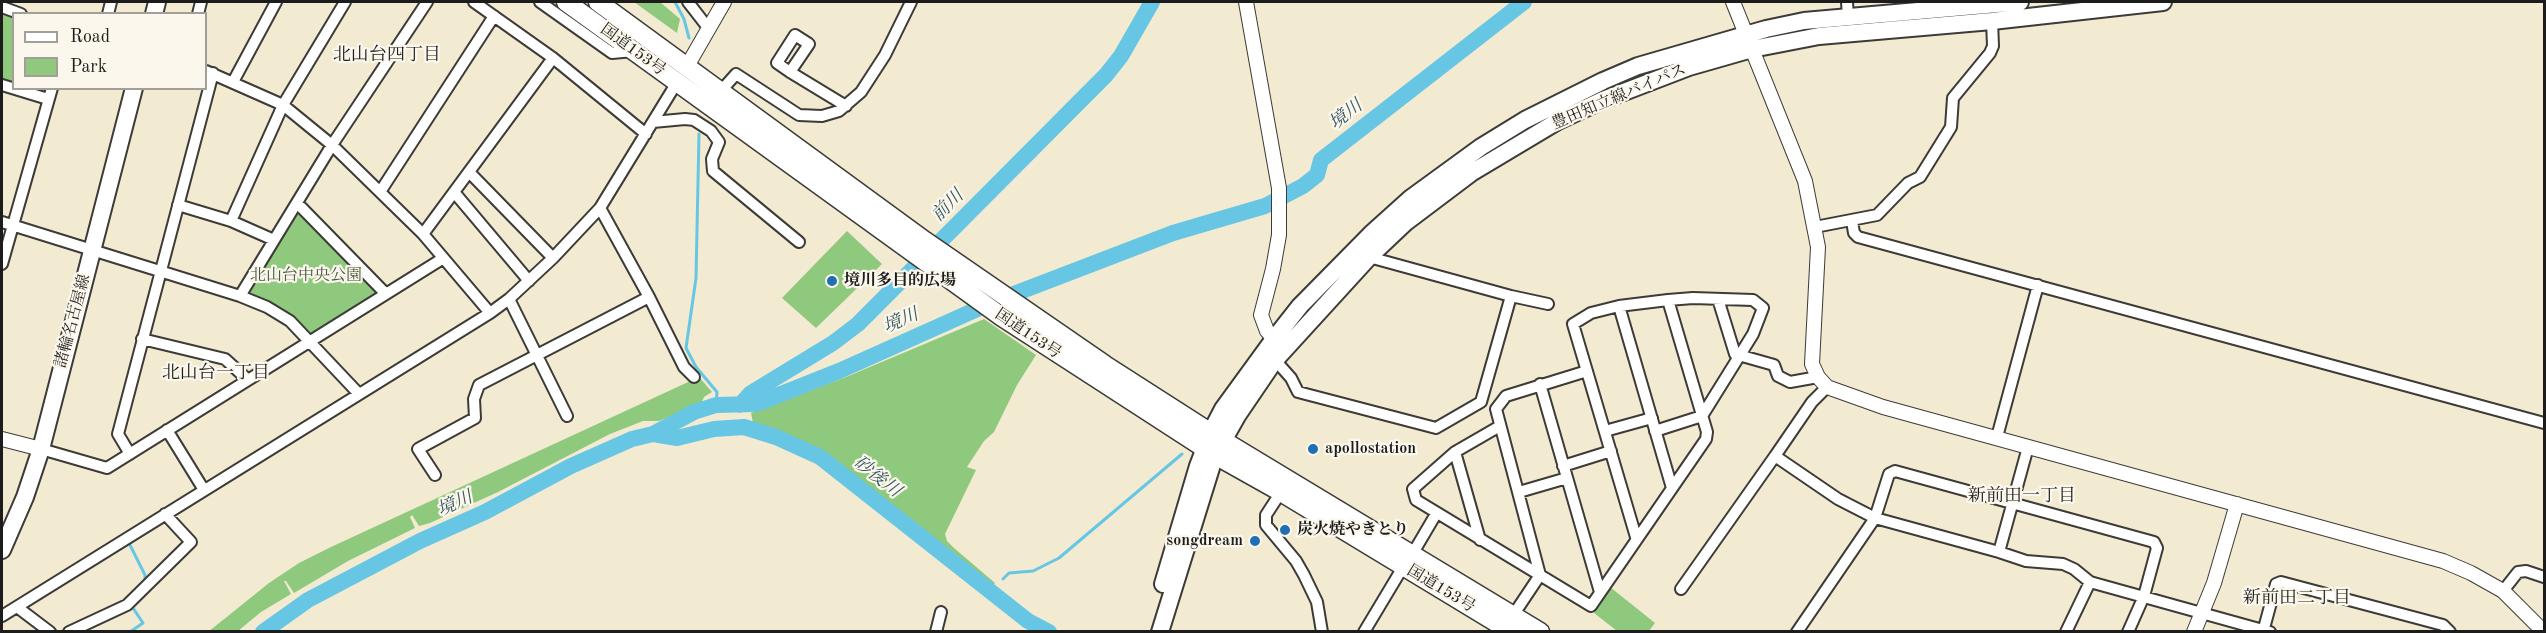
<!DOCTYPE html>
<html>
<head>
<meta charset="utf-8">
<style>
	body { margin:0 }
	#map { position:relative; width:2546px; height:633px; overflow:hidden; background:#f3ead2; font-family:"Old Standard TT",serif }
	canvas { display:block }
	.frame { position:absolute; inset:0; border:3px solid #1c1c1c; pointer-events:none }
	.legend { position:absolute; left:12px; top:12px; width:195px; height:78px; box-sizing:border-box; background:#fbf7ec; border:2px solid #a29f99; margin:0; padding:8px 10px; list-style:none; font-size:18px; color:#1c1c1c }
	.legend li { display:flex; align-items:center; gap:12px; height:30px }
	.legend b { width:30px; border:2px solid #a29f99 }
</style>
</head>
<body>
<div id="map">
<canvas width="2546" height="633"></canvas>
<div class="frame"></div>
<ul class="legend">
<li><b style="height:8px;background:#fff"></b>Road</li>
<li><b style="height:16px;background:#8fc97d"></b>Park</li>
</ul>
</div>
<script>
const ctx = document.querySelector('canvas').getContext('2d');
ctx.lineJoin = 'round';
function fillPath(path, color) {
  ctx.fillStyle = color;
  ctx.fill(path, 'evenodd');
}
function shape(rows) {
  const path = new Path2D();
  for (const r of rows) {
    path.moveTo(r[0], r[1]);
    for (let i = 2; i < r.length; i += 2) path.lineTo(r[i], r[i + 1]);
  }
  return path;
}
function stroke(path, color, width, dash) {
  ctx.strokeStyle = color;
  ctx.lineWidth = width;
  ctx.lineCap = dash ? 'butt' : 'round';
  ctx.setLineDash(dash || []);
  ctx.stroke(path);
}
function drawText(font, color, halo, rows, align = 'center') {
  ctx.font = font + ' "Old Standard TT","Noto Serif JP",serif';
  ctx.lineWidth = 4.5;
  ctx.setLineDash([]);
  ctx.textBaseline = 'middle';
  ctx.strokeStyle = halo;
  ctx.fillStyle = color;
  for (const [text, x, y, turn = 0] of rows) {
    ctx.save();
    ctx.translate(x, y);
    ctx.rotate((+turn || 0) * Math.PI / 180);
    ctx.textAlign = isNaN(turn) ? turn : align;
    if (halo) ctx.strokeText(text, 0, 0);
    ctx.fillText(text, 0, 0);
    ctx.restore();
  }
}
const green = shape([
	[634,2,660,2,680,19,677,33],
	[2,12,13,15,13,84,2,80],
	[298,209,381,292,316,332,310,333,295,317,250,293],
	[847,231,882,264,816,328,782,298],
	[984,319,1036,355,1017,385,994,432,984,441,967,467,976,470,945,534,947,541,954,548,995,583,992,586,808,444,753,423,751,413,846,377],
	[699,377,712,392,704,397,701,404,659,421,643,421,610,434,498,492,430,523,419,526,412,515,410,517,415,528,348,561,294,593,286,581,284,581,291,594,261,612,238,631,208,632,269,583,299,563,331,547],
	[1610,587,1655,623,1649,631,1617,631,1594,613]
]);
const stream = shape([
	[675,2,684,19,689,38],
	[699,134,696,278,686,348,696,367,717,392,716,405],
	[129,543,145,575,145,581],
	[1003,579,1009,573,1033,571,1059,558,1182,454],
	[130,632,143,623,131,605]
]);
const river = shape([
	[740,405,751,393,833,343,858,324,1106,75,1121,56,1152,2],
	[653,434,677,438,714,429,744,427,776,437,820,457,1028,621,1049,632],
	[263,632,308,600,420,541,485,512,571,466,632,439,653,434,694,412,716,405,756,404,839,371,993,302,1173,233,1265,206,1303,186,1317,175,1321,160,1524,2]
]);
const street = shape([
	[474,2,553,58,646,134],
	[540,2,612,53,634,51],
	[688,2,709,29],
	[1847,2,1848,17],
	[2,7,21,14],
	[108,14,111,2],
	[198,14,201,2],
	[206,71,283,105,332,145,423,234,490,313],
	[790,72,809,44,795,35,777,63,790,72,846,106],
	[233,82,276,2],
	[2,85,48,99],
	[720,92,736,74,799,115,822,116,839,111,861,92,885,55,911,2],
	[653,122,685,119,694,120,711,131,719,142,712,159,713,171,799,242],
	[469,172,553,258],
	[380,192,494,16],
	[454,192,529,281],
	[297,203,386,294],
	[178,205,231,221,274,240],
	[600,208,649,297,684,367,694,377],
	[231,221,283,105,345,2],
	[1852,221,1854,233,1858,237,2544,423],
	[2,222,240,296,267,307,290,321,359,394],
	[1815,227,1877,215,1908,183,1920,177,1951,127,1953,98,1990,53,1993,46,1992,21],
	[423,234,553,58],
	[1369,257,1511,296,1548,304],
	[2,264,52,88],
	[240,296,332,145,427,2],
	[509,299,567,416],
	[1718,299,1735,354,1774,365,1778,376,1790,382,1818,377],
	[1619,306,1672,488],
	[142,339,225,359,247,379],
	[1275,360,1291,378,1298,392,1436,428,1481,402,1511,296],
	[1540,384,1600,592],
	[1500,426,1455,452,1413,489,1416,500,1591,606,1706,439,1707,432,1668,300],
	[167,430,204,490],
	[1605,431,1652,418],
	[1997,437,2038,285],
	[41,449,107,468,442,259],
	[1455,452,1480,540],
	[130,454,118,434,213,73],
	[1775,456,1812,402,1827,387],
	[1563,466,1611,451],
	[435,475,418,449,475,418,474,399,479,385,649,297],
	[1281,492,1266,515,1266,525,1296,561,1304,575,1317,602,1322,632],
	[1519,492,1567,478],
	[1636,537,1573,324,1591,313,1619,306,1668,300,1693,298,1753,300,1763,308,1753,334,1702,416,1655,431],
	[1999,552,2028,447],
	[1413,553,1436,514],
	[1681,589,1775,456,1838,499,1875,518,1999,552,2026,561,2063,564,2074,569,2090,582,2270,632],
	[2503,591,2518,572,2526,571,2544,577],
	[17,607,50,632],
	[2,616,490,313,509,299,553,258,600,208,679,79],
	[1510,620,1540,575,1496,409,1506,396,1587,371],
	[69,632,127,605,191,542,165,514],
	[936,632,941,612],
	[1364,632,1403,567],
	[1797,632,1875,518,1889,474,1895,471,2154,542,2157,548,2144,596,2128,632],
	[2066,632,2090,582],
	[2263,632,2276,584,2281,582,2443,625,2450,632]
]);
const secondary = shape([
	[1246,2,1279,188,1279,235,1273,269,1261,315,1267,331,1274,339],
	[1733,2,1805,181,1818,247,1812,364,1818,377,1827,387,1883,407,2443,561,2471,573,2503,591,2544,632],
	[686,68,724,2],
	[2,439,41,449],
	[2194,632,2214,583,2237,504]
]);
const primary = shape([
	[154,14,157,2],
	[2,550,25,497,41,449,134,88],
	[1163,584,1198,466,1211,432,1223,409,1274,339,1300,306,1371,234,1411,198,1481,147,1525,120,1603,81,1638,66,1766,29,1804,21,2020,2],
	[1160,632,1215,455,1237,416,1275,360,1369,257,1406,222,1471,173,1558,121,1603,100,1689,67,1752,49,1819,36,1992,21,2163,2]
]);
const highway = shape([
	[566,2,1002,317,1215,455,1281,492,1512,632],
	[598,2,925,241,1105,365,1222,440,1540,632]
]);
const markers = [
	[832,281,6,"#1f6fb2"],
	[1313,449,6,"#1f6fb2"],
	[1285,530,6,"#1f6fb2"],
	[1255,541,6,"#1f6fb2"]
];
const streetNames = [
	["国道153号",633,50,36],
	["豊田知立線バイパス",1619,97,-23],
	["諸輪名古屋線",73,321,-75],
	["国道153号",1028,334,34],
	["国道153号",1441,589,31]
];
const parkNames = [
	["北山台中央公園",306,276]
];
const poiNames = [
	["境川多目的広場",844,281],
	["apollostation",1325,449],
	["炭火焼やきとり",1297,530],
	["songdream",1243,541,"right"]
];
const neighbourhoodNames = [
	["北山台四丁目",387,55],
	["北山台一丁目",216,373],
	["新前田一丁目",2022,496],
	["新前田二丁目",2297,598]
];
const waterNames = [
	["境川",1346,115,-38],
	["前川",948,206,-45],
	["境川",901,321,-23],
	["砂後川",877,477,38],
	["境川",455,504,-24]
];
fillPath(green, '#8fc97d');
stroke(stream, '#66c6e4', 3);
stroke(river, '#66c6e4', 16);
stroke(street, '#3c3b37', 14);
stroke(secondary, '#3c3b37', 16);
stroke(primary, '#3c3b37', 20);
stroke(highway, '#3c3b37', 21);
stroke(street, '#fff', 10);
stroke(secondary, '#fff', 14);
stroke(primary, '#fff', 16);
stroke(highway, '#fff', 18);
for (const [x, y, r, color] of markers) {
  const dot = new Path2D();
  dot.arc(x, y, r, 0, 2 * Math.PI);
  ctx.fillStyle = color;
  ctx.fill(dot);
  stroke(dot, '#fbf7ec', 2);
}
drawText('16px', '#1c1c1c', '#fbf7ec', streetNames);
drawText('16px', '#44593e', '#fbf7ec', parkNames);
drawText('bold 16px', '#1c1c1c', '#fbf7ec', poiNames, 'left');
drawText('18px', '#1c1c1c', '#fbf7ec', neighbourhoodNames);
drawText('italic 18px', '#365862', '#fbf7ec', waterNames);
</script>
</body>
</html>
